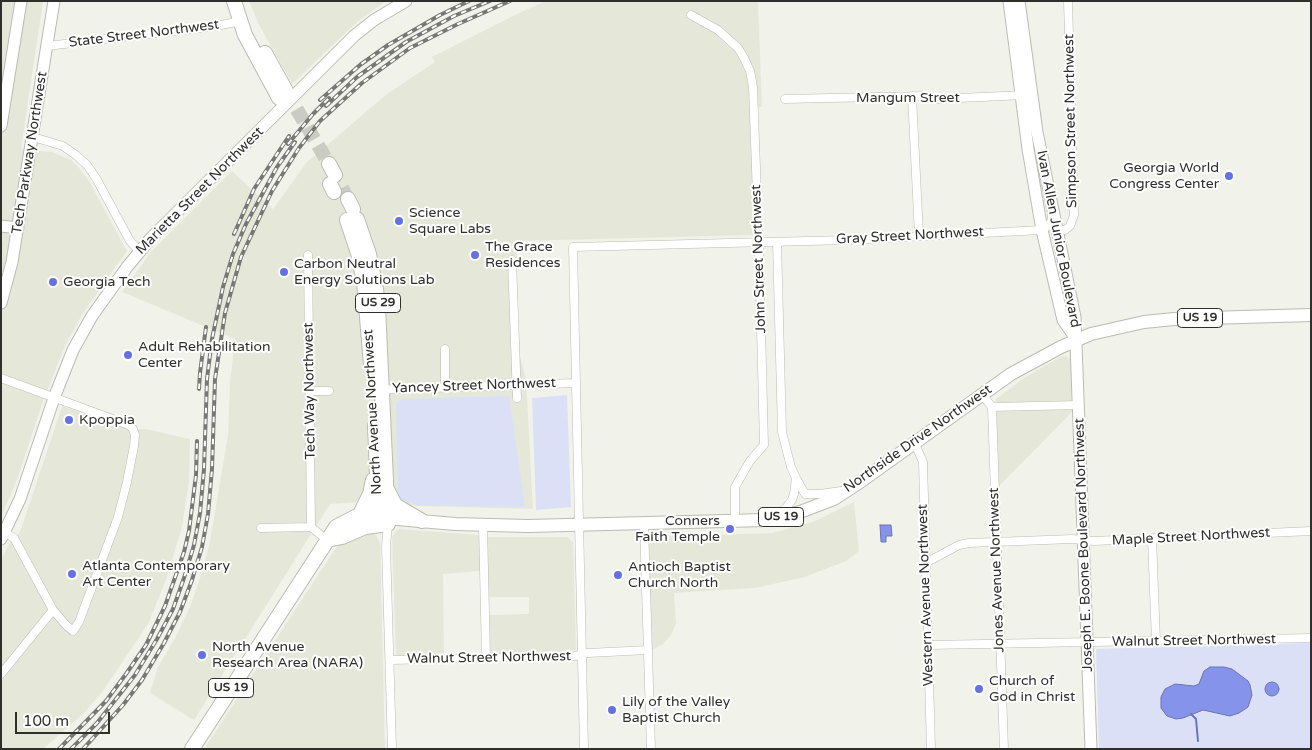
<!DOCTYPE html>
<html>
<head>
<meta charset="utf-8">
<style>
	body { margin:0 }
	#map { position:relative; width:1312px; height:750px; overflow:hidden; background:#f1f3ea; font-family:"Varela Round",sans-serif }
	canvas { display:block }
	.frame { position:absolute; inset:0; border:2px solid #2f2f2c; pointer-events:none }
	.scale { position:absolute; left:15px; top:712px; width:95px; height:22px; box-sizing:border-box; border:2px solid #2f2f2c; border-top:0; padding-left:6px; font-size:15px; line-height:18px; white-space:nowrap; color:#2f2f2c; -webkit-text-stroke:4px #fff; paint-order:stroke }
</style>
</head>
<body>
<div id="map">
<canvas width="1312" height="750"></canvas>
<div class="frame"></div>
<div class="scale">100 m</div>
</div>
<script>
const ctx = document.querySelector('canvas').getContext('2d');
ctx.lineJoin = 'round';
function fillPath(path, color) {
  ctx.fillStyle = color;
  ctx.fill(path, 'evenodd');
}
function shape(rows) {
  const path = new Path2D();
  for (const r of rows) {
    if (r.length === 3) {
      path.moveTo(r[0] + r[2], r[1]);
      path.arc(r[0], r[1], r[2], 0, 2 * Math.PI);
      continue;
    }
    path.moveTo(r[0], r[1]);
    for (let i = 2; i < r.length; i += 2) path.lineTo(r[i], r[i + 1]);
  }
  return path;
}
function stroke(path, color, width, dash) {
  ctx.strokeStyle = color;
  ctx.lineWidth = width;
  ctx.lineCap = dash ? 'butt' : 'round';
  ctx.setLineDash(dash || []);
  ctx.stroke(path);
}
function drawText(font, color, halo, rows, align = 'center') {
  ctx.font = font + ' "Varela Round",sans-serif';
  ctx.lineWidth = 4;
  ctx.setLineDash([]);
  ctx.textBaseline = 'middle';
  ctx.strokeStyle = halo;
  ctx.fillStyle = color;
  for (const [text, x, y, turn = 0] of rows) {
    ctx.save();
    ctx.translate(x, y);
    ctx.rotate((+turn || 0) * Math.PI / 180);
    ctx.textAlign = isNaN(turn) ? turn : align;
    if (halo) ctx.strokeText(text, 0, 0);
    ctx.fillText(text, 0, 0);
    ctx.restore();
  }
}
const built = shape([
	[1,1,43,1,21,149,52,152,71,160,79,168,89,181,127,251,83,313,66,344,43,401,17,480,1,517],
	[249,1,386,1,358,21,292,84,259,25],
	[546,1,758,1,762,107,751,108,756,235,517,241,515,337,526,379,533,509,416,506,397,500,330,504,194,720,150,693,158,667,175,638,190,607,201,575,210,542,228,435,230,382,235,339,122,292,151,252,232,171,273,209,307,162,387,94,435,62,432,57,519,13],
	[1066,356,1071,360,1072,412,998,487,996,399,1024,378,1060,357],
	[62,406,130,430,146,429,190,439,189,482,182,527,166,580,148,624,103,691,83,714,43,749,1,749,1,560,9,544,20,532],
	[854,502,859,551,846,561,805,577,755,588,674,593,676,624,671,635,663,644,650,651,647,537,772,533,813,522],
	[399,529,480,535,480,571,443,574,444,656,396,657,392,537,396,531],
	[372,532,376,535,380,543,385,749,204,749,335,549,349,537],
	[486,537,567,537,573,542,576,650,488,655,487,615,529,614,529,597,487,597]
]);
const green = shape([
	[567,395,571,507,536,510,532,398],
	[509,396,525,507,416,505,398,498,396,403,401,399],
	[1311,643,1311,749,1099,749,1096,649]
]);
const water = shape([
	[880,525,891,525,892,536,886,536,886,542,881,542,880,525],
	[1210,667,1224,667,1232,669,1248,681,1250,685,1252,695,1248,707,1239,713,1230,716,1203,710,1183,718,1176,719,1167,716,1161,708,1161,697,1165,689,1175,684,1194,686,1199,684,1204,671,1210,667],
	[1272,689,7]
]);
const stream = shape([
	[1191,714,1196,719,1198,741]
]);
const highwayTunnel = shape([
	[286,91,329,164],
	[342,188,348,199]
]);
const street = shape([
	[691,15,718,30,738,48,744,58,750,71,753,87,759,250,764,445,750,461,735,487,735,522],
	[47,46,216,26,241,21],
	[912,96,919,235],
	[785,99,925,96,937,99,1025,95],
	[33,137,63,146,76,155,87,165,96,178,130,241,139,251],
	[1058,230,1065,230,1070,226,1074,215,1068,1],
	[777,242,782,432,791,467,796,478,805,494,820,494,841,491],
	[308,255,311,527],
	[512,260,517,398],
	[445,349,445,387],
	[1,378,129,425,133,429,135,435,134,446,127,482,118,517,79,622,73,631,66,625,53,610,14,538,4,532],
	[373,390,576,383],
	[310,391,329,391],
	[982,394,992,407,1004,749],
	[992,407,1079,405],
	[915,444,923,462,931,749],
	[777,515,786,508,792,500,794,494,796,478],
	[388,524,386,546,392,749],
	[644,524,651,749],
	[483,525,486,658],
	[261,528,311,527,327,540],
	[1152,538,1156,642],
	[926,561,931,560,959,545,969,543,1072,539,1094,541,1311,531],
	[928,645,1311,638],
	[390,660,575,656,588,653,648,650],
	[1,674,53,610],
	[584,749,573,247,847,240,1042,230,1048,226,1052,220,1052,215]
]);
const secondary = shape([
	[1009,1,1028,149,1042,230,1063,320,1077,340],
	[1019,1,1037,132,1075,317,1091,749],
	[1,126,21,1],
	[1,226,18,228],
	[1,303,12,262,54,1],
	[1,539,20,499,54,398,73,350,92,316,127,267,151,238,354,36,374,20,406,1]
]);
const primary = shape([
	[388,513,397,519,455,524,528,526,765,520,800,512,834,499,857,484,1011,374,1061,347,1091,334,1144,322,1174,319,1311,315]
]);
const highway = shape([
	[234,1,245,35,279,98],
	[265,53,286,91],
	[329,164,335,175],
	[330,184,334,192],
	[348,199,353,209],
	[347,220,358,253,364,282,371,365],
	[375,426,379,522],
	[388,491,395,505,422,521],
	[359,516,370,494,373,480],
	[327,540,342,537,365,527,388,524,378,307,376,289,369,254,357,219],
	[192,749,336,527,357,516,365,514,388,513]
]);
const rail = shape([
	[320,100,360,65,388,45,440,15,469,1],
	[326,106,357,77,406,42,454,16,490,1],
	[288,144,313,114,329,98],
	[234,234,254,189,289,136],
	[199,389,200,373,206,327],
	[59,749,106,701,126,674,146,645,165,606,184,552,189,531,196,475,197,441],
	[71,749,97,723,135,675,157,639,173,609,184,578,194,545,200,513,204,469,207,379,212,339,223,287,233,254,246,224,277,167,295,142],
	[83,749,123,705,142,680,164,643,180,612,192,580,202,547,208,514,212,469,215,379,225,313,241,257,272,191,299,148,320,121,362,83,410,48,458,24,510,1]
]);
const markers = [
	[1229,176,5,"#6470e8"],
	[399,221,5,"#6470e8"],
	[475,255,5,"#6470e8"],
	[284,272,5,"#6470e8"],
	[53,282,5,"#6470e8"],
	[128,355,5,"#6470e8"],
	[69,420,5,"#6470e8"],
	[730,529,5,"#6470e8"],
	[72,574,5,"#6470e8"],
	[618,575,5,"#6470e8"],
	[202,655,5,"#6470e8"],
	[979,689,5,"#6470e8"],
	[612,710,5,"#6470e8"]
];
const shields = [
	[378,303,45],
	[1200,318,45],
	[781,517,45],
	[231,688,45]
];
const shieldNames = [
	["US 29",378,303],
	["US 19",1200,318],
	["US 19",781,517],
	["US 19",231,688]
];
const streetNames = [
	["State Street Northwest",144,34,-7],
	["Mangum Street",908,98],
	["Simpson Street Northwest",1071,121,-91],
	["Tech Parkway Northwest",30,153,-81],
	["Marietta Street Northwest",200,191,-45],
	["Gray Street Northwest",910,236,-3],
	["Ivan Allen Junior Boulevard",1058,239,79],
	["John Street Northwest",759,259,-92],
	["Yancey Street Northwest",474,386,-2],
	["Tech Way Northwest",310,391,-91],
	["North Avenue Northwest",373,412,-93],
	["Northside Drive Northwest",918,439,-35],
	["Maple Street Northwest",1191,537,-3],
	["Joseph E. Boone Boulevard Northwest",1084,545,-92],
	["Jones Avenue Northwest",997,570,-92],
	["Western Avenue Northwest",926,595,-92],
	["Walnut Street Northwest",1194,641,-1],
	["Walnut Street Northwest",489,658,-1]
];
const poiNames = [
	["Georgia World",1219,168,"right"],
	["Congress Center",1219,184,"right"],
	["Science",409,213],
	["Square Labs",409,229],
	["The Grace",485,247],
	["Residences",485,263],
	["Carbon Neutral",294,264],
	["Energy Solutions Lab",294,280],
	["Georgia Tech",63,282],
	["Adult Rehabilitation",138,347],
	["Center",138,363],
	["Kpoppia",79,420],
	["Conners",720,521,"right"],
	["Faith Temple",720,537,"right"],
	["Atlanta Contemporary",82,566],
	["Art Center",82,582],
	["Antioch Baptist",628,567],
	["Church North",628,583],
	["North Avenue",212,647],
	["Research Area (NARA)",212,663],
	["Church of",989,681],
	["God in Christ",989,697],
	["Lily of the Valley",622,702],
	["Baptist Church",622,718]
];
fillPath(built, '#e5e8d8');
fillPath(green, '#dbe0f6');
fillPath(water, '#8593ea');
stroke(water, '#6b75b1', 1);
stroke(stream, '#6b75b1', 2);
stroke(highwayTunnel, '#caccc4', 14, [14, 7]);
stroke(street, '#babcb3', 9);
stroke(secondary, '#babcb3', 13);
stroke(primary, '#babcb3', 14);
stroke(highway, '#babcb3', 16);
stroke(street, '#fff', 8);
stroke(secondary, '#fff', 11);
stroke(primary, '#fff', 12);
stroke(highway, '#fff', 14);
stroke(rail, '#777873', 4);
stroke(rail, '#fff', 2, [5.5]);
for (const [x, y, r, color] of markers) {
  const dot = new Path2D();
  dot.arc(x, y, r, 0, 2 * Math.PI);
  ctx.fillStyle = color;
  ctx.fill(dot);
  stroke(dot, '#fff', 2);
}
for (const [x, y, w] of shields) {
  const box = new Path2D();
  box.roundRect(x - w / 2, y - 9.5, w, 19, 4);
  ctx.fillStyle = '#fff';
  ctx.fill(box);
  stroke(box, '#2f2f2c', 1);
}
drawText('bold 12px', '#2f2f2c', null, shieldNames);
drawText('14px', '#2f2f2c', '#fff', streetNames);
drawText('14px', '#2f2f2c', '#fff', poiNames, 'left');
</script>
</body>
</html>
